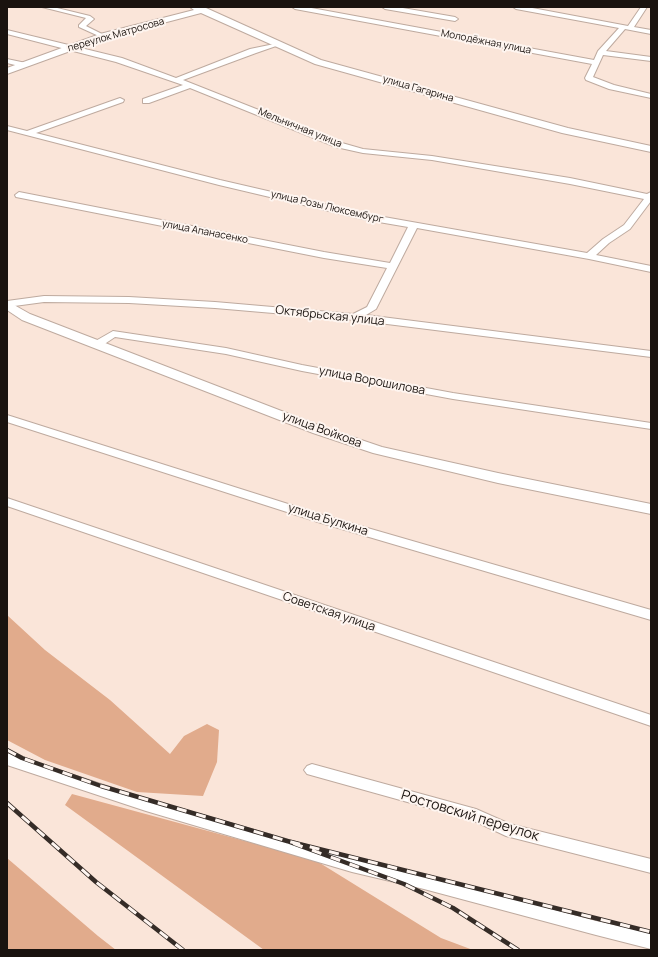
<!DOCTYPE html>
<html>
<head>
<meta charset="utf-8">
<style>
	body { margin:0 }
	#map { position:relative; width:658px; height:957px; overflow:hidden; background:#fae5d9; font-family:Manrope,sans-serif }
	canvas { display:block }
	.frame { position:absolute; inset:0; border:8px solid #1a130f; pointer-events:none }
</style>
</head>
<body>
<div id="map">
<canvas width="658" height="957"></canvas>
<div class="frame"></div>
</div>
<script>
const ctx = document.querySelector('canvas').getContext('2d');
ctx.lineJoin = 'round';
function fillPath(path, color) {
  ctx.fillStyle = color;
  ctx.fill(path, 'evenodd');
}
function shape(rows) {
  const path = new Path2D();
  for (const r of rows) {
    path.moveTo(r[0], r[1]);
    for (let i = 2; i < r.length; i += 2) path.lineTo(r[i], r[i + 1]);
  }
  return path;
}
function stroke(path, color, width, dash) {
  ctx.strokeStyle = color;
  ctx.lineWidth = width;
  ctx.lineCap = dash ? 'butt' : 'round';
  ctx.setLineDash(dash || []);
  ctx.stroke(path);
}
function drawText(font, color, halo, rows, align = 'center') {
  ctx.font = font + ' Manrope,sans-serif';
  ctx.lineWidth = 4;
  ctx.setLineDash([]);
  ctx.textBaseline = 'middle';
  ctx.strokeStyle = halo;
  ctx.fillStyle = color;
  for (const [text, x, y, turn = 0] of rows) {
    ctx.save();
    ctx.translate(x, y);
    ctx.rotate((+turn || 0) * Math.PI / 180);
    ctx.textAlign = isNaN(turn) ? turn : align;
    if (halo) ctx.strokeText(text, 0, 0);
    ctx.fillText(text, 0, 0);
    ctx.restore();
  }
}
const forest = shape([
	[7,615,45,650,110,700,170,754,184,736,207,724,219,730,217,762,203,796,137,792,45,760,7,740],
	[72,794,315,860,441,938,473,950,264,950,65,805],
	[7,858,98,936,116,950,7,950]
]);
const minor = shape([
	[42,7,53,7,90,16,94,19,86,26,106,36,101,37,79,27,79,25,86,18,42,7],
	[292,7,306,7,594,60,598,51,619,28,516,9,513,7,527,7,628,26,641,7,647,7,634,27,651,30,651,34,625,29,606,51,651,57,651,61,603,55,593,77,614,85,651,94,651,98,609,89,586,80,585,78,592,64,295,9,292,7],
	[382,7,397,7,455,17,458,19,455,21,385,9,382,7],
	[7,30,122,58,176,78,250,49,279,43,279,45,256,53,183,80,342,143,363,149,432,156,570,178,647,194,651,192,651,201,630,229,609,243,596,255,651,266,651,272,589,259,417,228,376,309,366,315,651,351,651,357,355,320,215,308,129,303,44,302,7,307,7,301,44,296,129,297,215,302,353,314,367,307,387,268,324,258,16,197,15,195,19,192,324,252,390,263,408,227,367,220,219,185,7,130,7,126,27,131,120,98,124,100,123,102,36,133,220,180,367,214,587,253,603,239,624,225,644,199,570,184,432,160,363,153,336,147,190,88,149,103,143,103,143,99,183,85,116,62,7,34,7,30],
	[7,59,26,63,27,65,23,67,7,63,7,59],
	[113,331,226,348,302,365,453,393,651,423,651,429,453,399,302,371,226,354,115,337,100,347,92,347,91,345,92,343,113,331],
	[7,415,326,516,651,610,651,620,318,522,7,422,7,415],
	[7,498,651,715,651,726,7,506,7,498],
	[7,753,146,799,352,858,424,875,596,921,651,933,651,949,596,935,424,889,352,872,146,811,7,765,7,753],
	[312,764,476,809,510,824,651,859,651,873,506,836,472,820,307,774,304,770,307,766,312,764]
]);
const major = shape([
	[190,7,206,8,321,60,568,128,651,146,651,152,562,133,315,64,201,13,106,38,7,74,7,68,100,34,194,10,190,7],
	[7,301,30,314,323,427,382,447,498,473,651,504,651,514,498,483,373,453,313,433,22,320,7,310,7,301]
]);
const rail = shape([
	[7,750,22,758,101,786,287,841],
	[7,803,96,882,183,950],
	[518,950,453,908,404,884,287,841,651,932]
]);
const farStreetnames = [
	["переулок Матросова",116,35,-16],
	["Молодёжная улица",486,42,11],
	["улица Гагарина",418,89,16],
	["Мельничная улица",300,128,22],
	["улица Розы Люксембург",327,207,13],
	["улица Апанасенко",205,232,11]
];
const streetNames = [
	["Октябрьская улица",330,316,6],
	["улица Ворошилова",372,381,11],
	["улица Войкова",322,430,20],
	["улица Булкина",328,520,17],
	["Советская улица",329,612,19]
];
const nearStreetnames = [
	["Ростовский переулок",470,816,17]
];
fillPath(forest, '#e1ab8c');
stroke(minor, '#beaa9f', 2);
stroke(major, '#beaa9f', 2);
fillPath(minor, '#fff');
fillPath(major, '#fff');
stroke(rail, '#352c27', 4.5);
stroke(rail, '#fef5f0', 3, [10]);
drawText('10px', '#1a130f', '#fef5f0', farStreetnames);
drawText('12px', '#1a130f', '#fef5f0', streetNames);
drawText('14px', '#1a130f', '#fef5f0', nearStreetnames);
</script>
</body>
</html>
